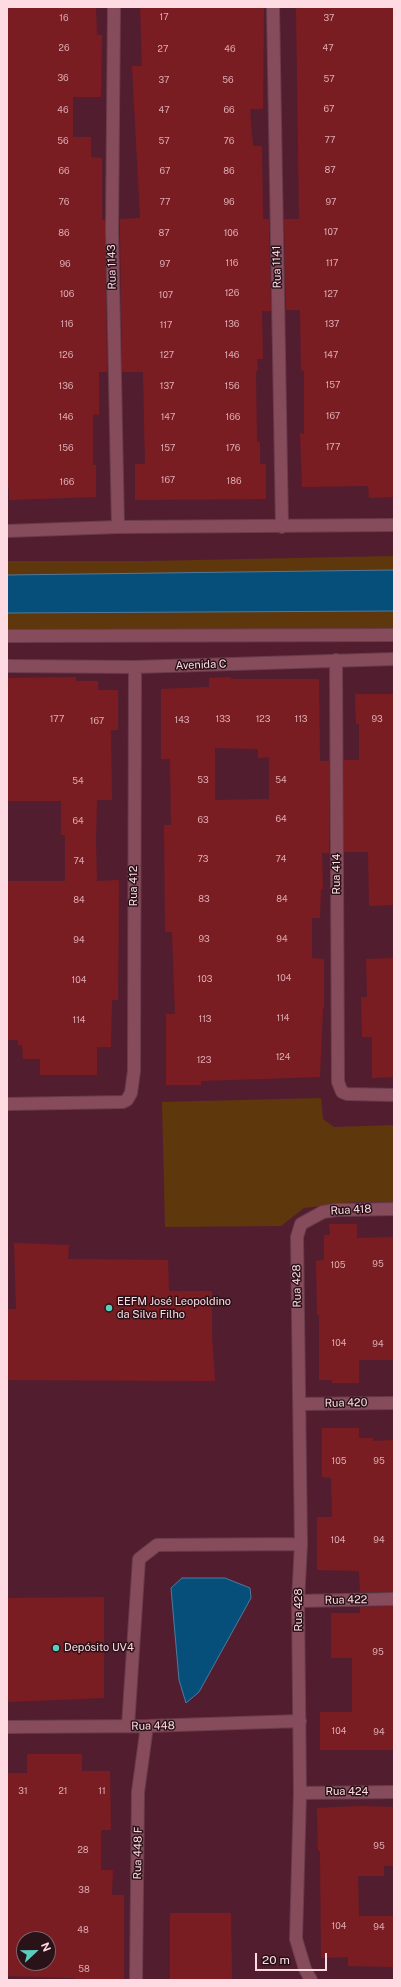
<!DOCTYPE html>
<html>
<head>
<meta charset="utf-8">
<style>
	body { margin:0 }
	#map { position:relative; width:401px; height:1987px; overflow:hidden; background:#521e2f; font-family:"Public Sans",sans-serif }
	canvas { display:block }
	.frame { position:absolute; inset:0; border:8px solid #fedbe3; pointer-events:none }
	.north { position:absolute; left:16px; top:1931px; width:40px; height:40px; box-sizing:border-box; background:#2a1219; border:1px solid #7f626a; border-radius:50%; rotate:68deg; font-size:11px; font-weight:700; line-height:16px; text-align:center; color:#fedbe3 }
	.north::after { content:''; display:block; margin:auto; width:14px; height:18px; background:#59cebe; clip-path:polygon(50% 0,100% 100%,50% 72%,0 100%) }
	.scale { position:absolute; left:255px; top:1953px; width:72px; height:18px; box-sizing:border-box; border:2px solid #fedbe3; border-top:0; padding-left:5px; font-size:12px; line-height:14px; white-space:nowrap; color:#fedbe3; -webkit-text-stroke:3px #2a1219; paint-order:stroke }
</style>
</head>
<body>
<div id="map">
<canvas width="401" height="1987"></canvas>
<div class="frame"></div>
<div class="north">N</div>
<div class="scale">20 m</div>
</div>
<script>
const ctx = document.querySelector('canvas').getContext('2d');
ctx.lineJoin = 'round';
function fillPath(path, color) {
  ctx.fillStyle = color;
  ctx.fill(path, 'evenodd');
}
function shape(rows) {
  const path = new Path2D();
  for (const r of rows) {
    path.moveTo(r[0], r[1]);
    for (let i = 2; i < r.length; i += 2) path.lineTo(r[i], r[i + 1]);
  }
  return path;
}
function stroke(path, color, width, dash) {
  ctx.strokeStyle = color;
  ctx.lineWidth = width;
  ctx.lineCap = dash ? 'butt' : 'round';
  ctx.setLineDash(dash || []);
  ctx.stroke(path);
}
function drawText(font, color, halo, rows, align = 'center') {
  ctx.font = font + ' "Public Sans",sans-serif';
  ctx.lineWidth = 3;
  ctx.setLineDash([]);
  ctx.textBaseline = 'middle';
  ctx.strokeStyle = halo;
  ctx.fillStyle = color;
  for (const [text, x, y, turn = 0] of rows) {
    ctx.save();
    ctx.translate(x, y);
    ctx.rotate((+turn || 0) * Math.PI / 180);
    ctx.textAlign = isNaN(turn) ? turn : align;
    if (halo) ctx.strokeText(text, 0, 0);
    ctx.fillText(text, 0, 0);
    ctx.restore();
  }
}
const green = shape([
	[394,556,394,630,7,631,7,561,148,561],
	[321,1098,323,1119,334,1127,394,1125,394,1202,354,1202,304,1208,281,1226,165,1227,162,1102]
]);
const water = shape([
	[394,570,394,611,7,613,7,575,394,570],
	[182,1578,225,1578,250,1588,251,1598,199,1692,186,1703,179,1680,171,1588,182,1578]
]);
const building = shape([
	[7,7,96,7,97,35,102,35,101,97,73,97,73,137,91,137,91,157,102,158,102,220,105,220,107,372,99,372,99,415,93,414,93,465,96,465,96,497,9,500,9,488,7,488],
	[140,7,264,7,263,109,250,109,253,146,262,146,263,219,269,219,271,311,262,311,263,359,257,359,258,371,256,371,257,442,260,442,260,464,266,464,266,499,135,500,135,464,145,464,143,372,122,372,120,231,120,219,140,218,132,66,142,66],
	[296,7,394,7,394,497,369,498,368,486,302,487,300,433,304,434,304,370,301,371,300,310,286,310,284,219,299,219],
	[76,677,76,681,98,681,98,690,118,690,118,730,111,730,112,800,97,800,96,841,97,881,119,880,118,1000,112,1000,111,1047,97,1047,97,1075,40,1075,40,1059,23,1059,22,1045,18,1045,18,1040,7,1040,7,881,65,881,65,835,61,835,61,801,7,801,7,678],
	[231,677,231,679,319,679,320,761,329,761,329,853,322,853,323,889,321,889,320,918,312,918,312,958,324,959,324,1008,323,1008,320,1077,201,1081,201,1085,166,1085,166,1014,175,1014,172,932,165,932,164,825,171,825,170,759,161,759,161,689,209,687,209,678],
	[215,748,258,749,258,758,269,757,269,799,215,800],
	[355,694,394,694,394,905,369,906,368,852,344,852,344,760,359,760,359,724,356,724],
	[394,958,394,1077,372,1078,372,1037,362,1037,361,997,367,997,366,959],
	[329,1224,357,1224,357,1238,394,1237,394,1360,359,1360,359,1383,332,1383,332,1380,319,1380,319,1315,317,1315,316,1261,324,1260,324,1235,330,1235],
	[14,1243,69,1245,68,1259,168,1260,169,1291,212,1291,212,1335,215,1381,7,1380,7,1309,16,1309],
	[322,1428,359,1428,359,1438,373,1438,373,1441,394,1440,394,1592,360,1592,359,1571,317,1570,317,1517,332,1517,331,1478,322,1477],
	[104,1597,104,1698,7,1702,7,1598],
	[394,1606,394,1750,320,1750,320,1712,352,1712,352,1658,331,1658,331,1613,360,1613,360,1607],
	[27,1754,82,1754,82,1771,110,1771,111,1830,101,1830,101,1870,113,1870,112,1895,124,1895,124,1980,74,1980,74,1978,7,1976,7,1773,27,1773],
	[24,1939,48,1939,48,1963,24,1963],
	[359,1806,394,1807,394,1866,384,1866,384,1876,358,1876,359,1916,394,1916,394,1967,348,1966,348,1957,321,1958,320,1851,318,1851,317,1808],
	[170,1913,231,1913,232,1980,170,1980]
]);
const minor = shape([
	[114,7,112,231,118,527],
	[273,7,282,527],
	[7,531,118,527,394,525],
	[7,636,394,635],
	[336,660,338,1082,342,1092,347,1094,394,1095],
	[7,666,135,667,394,659],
	[7,1104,123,1102,127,1100,131,1093,134,1071,135,667],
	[299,1404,394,1403],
	[298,1601,394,1599],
	[128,1726,139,1559,157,1545,301,1544],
	[7,1727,147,1726,300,1721],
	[300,1793,394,1792],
	[136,1980,138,1792,147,1726],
	[311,1980,305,1969,296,1939,300,1793,298,1601,301,1544,297,1237,301,1224,323,1212,336,1210,394,1209]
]);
const markers = [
	[109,1308,4,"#59cebe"],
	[56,1648,4,"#59cebe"]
];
const numberNames = [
	["17",164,17],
	["16",64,18],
	["37",329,18],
	["26",64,48],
	["47",328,48],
	["27",163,49],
	["46",230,49],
	["36",63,78],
	["57",329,79],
	["37",164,80],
	["56",228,80],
	["67",329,109],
	["46",63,110],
	["47",164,110],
	["66",229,110],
	["77",330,140],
	["56",63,141],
	["57",164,141],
	["76",229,141],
	["87",330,170],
	["66",64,171],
	["67",165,171],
	["86",229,171],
	["76",64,202],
	["77",165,202],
	["96",229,202],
	["97",331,202],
	["107",331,232],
	["86",64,233],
	["87",164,233],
	["106",231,233],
	["116",232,263],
	["117",332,263],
	["96",65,264],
	["97",165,264],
	["126",232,293],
	["106",67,294],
	["127",331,294],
	["107",166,295],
	["116",67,324],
	["136",232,324],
	["137",332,324],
	["117",166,325],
	["126",66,355],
	["127",167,355],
	["146",232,355],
	["147",331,355],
	["157",333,385],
	["136",66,386],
	["137",167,386],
	["156",232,386],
	["167",333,416],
	["146",66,417],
	["147",168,417],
	["166",233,417],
	["177",333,447],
	["156",66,448],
	["157",168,448],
	["176",233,448],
	["167",168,480],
	["186",234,481],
	["166",67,482],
	["177",57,719],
	["133",223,719],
	["123",263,719],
	["113",301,719],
	["93",377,719],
	["143",182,720],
	["167",97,721],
	["53",203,780],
	["54",281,780],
	["54",78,781],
	["64",281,819],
	["63",203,820],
	["64",78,821],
	["73",203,859],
	["74",281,859],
	["74",79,861],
	["83",204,899],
	["84",282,899],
	["84",79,900],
	["93",204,939],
	["94",282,939],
	["94",79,940],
	["104",284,978],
	["103",205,979],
	["104",79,980],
	["114",283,1018],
	["113",205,1019],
	["114",79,1020],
	["124",283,1057],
	["123",204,1060],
	["95",378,1264],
	["105",338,1265],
	["104",339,1343],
	["94",378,1344],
	["105",339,1461],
	["95",379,1461],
	["104",338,1540],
	["94",379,1540],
	["95",378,1652],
	["104",339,1731],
	["94",379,1732],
	["31",23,1791],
	["21",63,1791],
	["11",102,1791],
	["95",379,1846],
	["28",83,1850],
	["38",84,1890],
	["104",339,1926],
	["94",379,1927],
	["48",83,1930],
	["58",84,1969]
];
const streetNames = [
	["Rua 1143",112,267,-91],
	["Rua 1141",277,267,-91],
	["Avenida C",201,665,-2],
	["Rua 414",337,874,-90],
	["Rua 412",134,886,-90],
	["Rua 418",351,1210,-3],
	["Rua 428",297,1286,-91],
	["Rua 420",346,1403,-1],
	["Rua 422",346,1600,-1],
	["Rua 428",299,1610,-90],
	["Rua 448",153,1726,-1],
	["Rua 424",347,1792],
	["Rua 448 F",138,1853,-89]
];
const poiNames = [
	["EEFM José Leopoldino",117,1302],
	["da Silva Filho",117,1315],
	["Depósito UV4",64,1648]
];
fillPath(green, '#5e370c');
fillPath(water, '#064f7a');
stroke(water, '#50799a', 1);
fillPath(building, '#7a1d22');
stroke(minor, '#6a3c4c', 14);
stroke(minor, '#864c5c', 12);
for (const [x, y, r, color] of markers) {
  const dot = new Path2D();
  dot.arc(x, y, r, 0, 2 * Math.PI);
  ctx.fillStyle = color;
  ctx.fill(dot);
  stroke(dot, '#2a1219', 1.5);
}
drawText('9px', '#ddacb3', null, numberNames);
drawText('11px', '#fedbe3', '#2a1219', streetNames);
drawText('11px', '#fedbe3', '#2a1219', poiNames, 'left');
</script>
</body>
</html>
